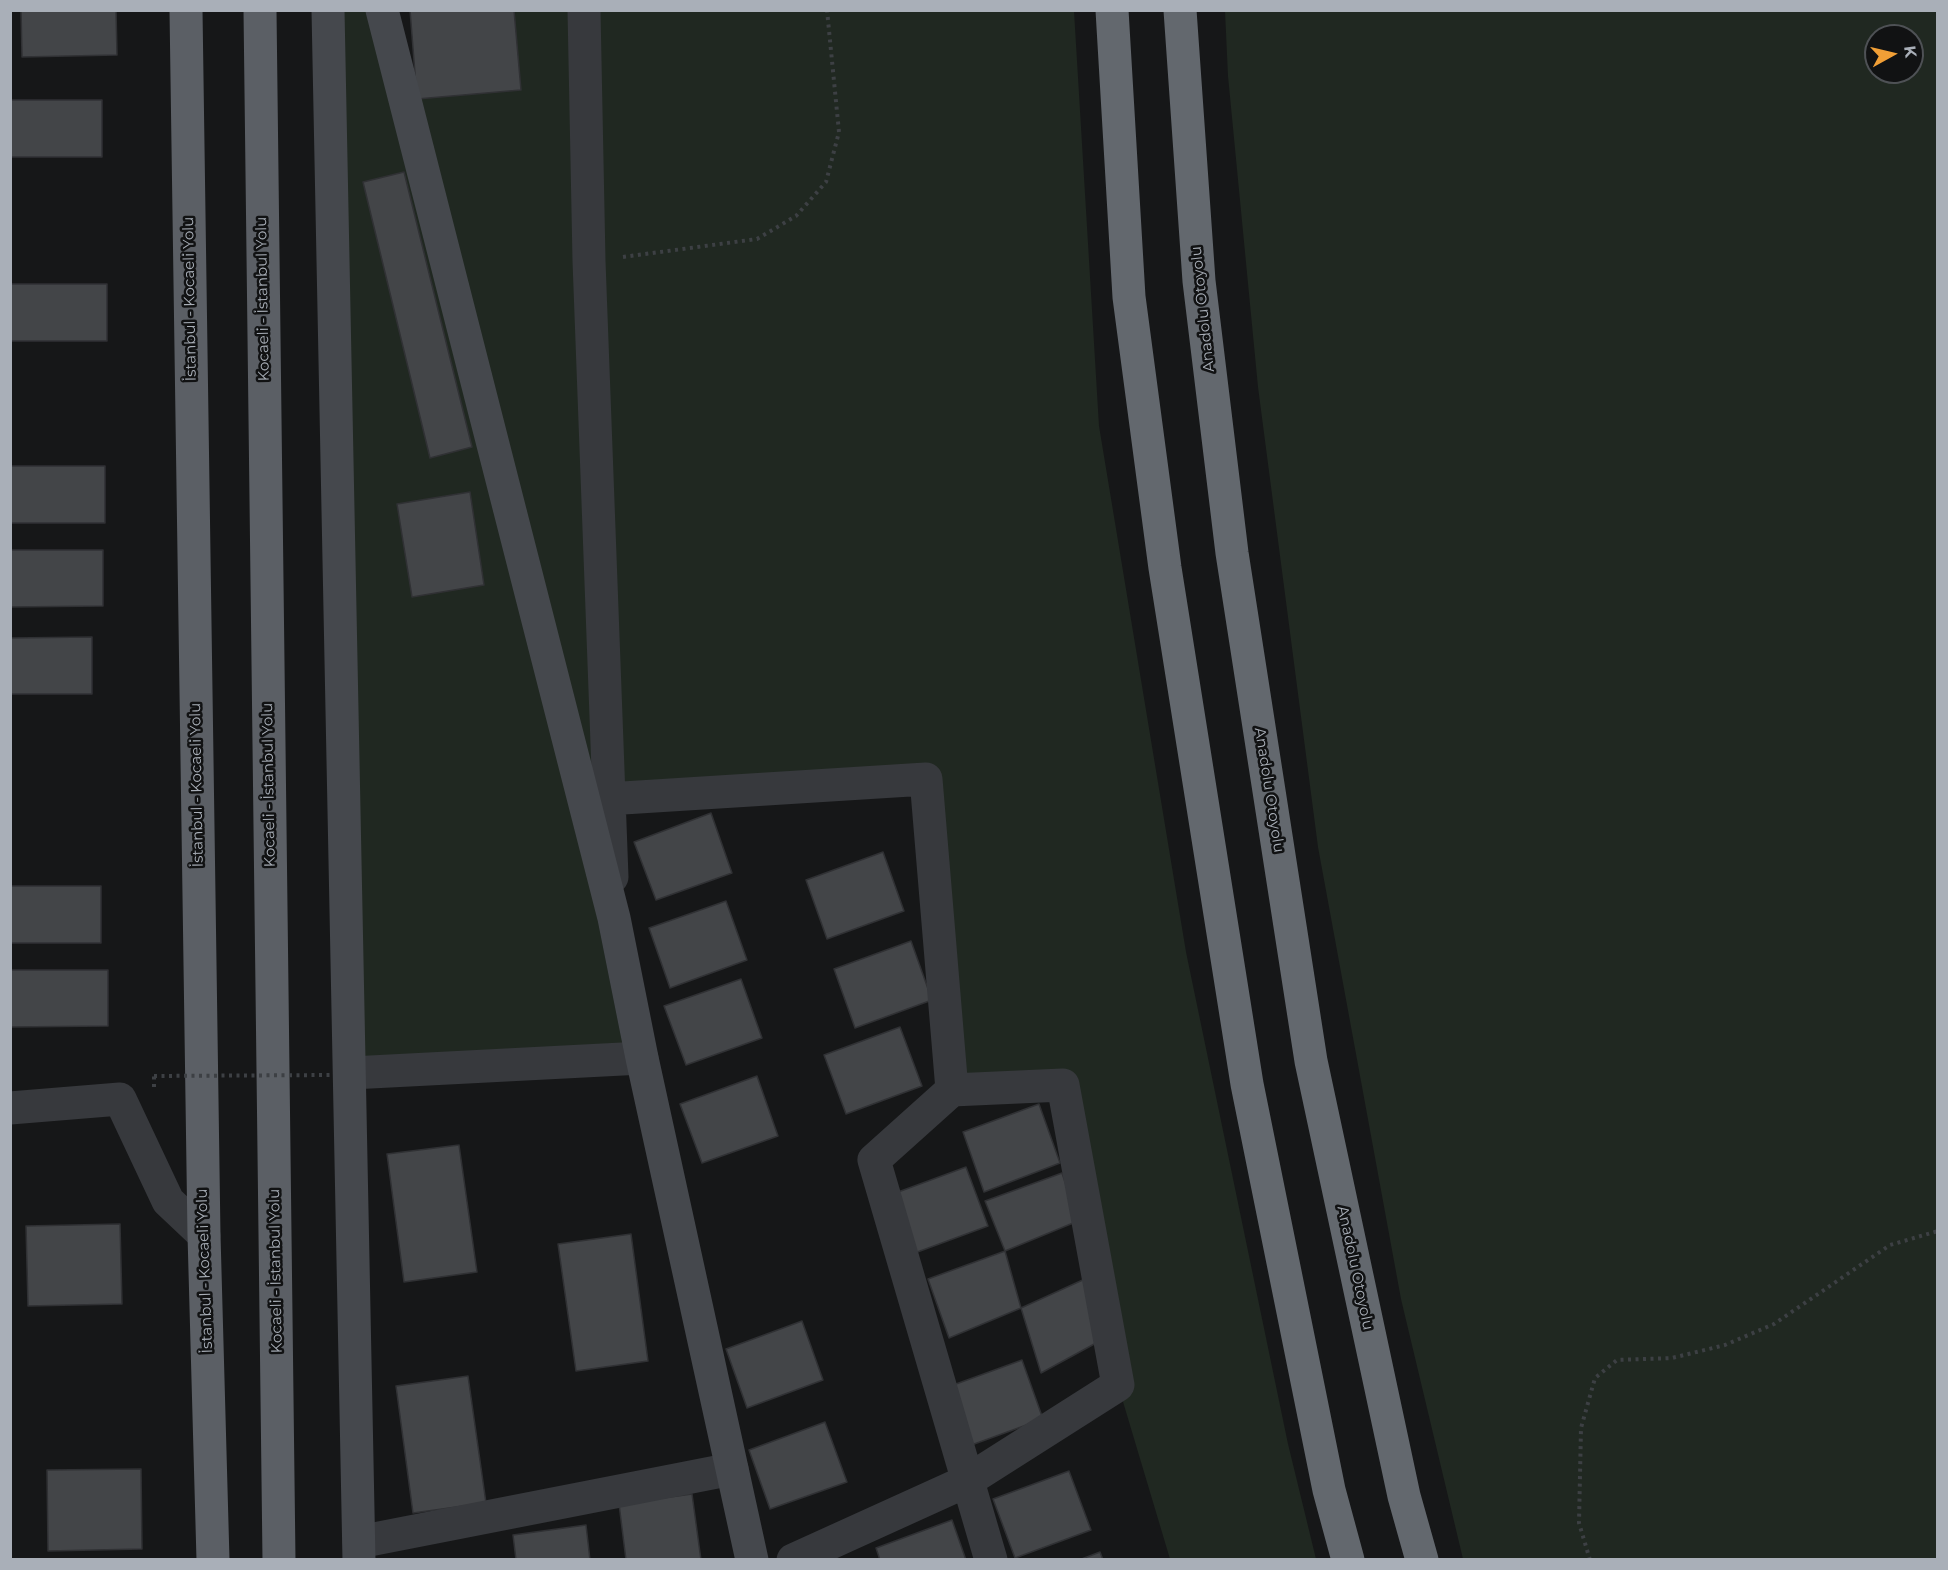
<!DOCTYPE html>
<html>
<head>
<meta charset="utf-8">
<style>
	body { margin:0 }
	#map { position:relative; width:1948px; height:1570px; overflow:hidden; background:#161718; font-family:Montserrat,sans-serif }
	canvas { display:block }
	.frame { position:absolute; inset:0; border:12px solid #a9afb8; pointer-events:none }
	.north { position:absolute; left:1864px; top:24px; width:60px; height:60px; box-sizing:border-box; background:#111213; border:2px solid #4e5155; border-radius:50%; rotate:82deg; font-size:16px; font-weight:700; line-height:24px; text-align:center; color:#a9afb8 }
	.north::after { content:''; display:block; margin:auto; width:21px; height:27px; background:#f19f36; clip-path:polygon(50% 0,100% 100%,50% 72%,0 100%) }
</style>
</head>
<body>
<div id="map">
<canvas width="1948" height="1570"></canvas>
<div class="frame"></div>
<div class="north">K</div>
</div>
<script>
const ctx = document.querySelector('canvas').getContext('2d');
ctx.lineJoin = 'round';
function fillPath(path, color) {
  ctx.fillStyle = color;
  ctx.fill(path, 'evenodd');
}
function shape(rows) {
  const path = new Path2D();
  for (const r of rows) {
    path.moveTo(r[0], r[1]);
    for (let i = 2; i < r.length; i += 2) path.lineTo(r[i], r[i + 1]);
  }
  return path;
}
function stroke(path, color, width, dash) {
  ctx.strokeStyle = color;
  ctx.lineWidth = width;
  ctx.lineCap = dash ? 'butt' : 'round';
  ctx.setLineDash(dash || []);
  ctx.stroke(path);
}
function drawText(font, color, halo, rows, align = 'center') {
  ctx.font = font + ' Montserrat,sans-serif';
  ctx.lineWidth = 5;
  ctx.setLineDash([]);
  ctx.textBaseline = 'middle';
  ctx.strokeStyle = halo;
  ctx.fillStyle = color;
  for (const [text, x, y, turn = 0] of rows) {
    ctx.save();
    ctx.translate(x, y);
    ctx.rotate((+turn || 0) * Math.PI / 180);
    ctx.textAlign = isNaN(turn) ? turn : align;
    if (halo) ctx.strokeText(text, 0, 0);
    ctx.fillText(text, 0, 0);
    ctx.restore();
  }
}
const green = shape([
	[328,11,382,11,405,100,521,90,514,11,1074,11,1099,426,1186,952,1288,1444,1316,1559,1170,1559,1118,1385,1063,1085,952,1090,925,779,607,799,642,1058,351,1073],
	[1225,11,1937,11,1937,1559,1463,1559,1401,1299,1318,847,1258,387,1228,76],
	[1876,36,1912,36,1912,72,1876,72]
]);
const building = shape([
	[21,10,116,10,117,55,22,57,21,10],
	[410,10,514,10,521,90,417,99,410,10],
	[10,100,102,100,102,157,10,157,10,100],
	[404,172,472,447,430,458,363,182,404,172],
	[10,284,107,284,107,341,10,341,10,284],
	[10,466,105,466,105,523,10,523,10,466],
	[470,492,484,585,412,597,397,504,470,492],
	[10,550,103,550,103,606,10,607,10,550],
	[92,637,92,694,10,694,10,638,92,637],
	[711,813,732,873,656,900,634,842,711,813],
	[883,852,904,911,827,939,806,880,883,852],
	[10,886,101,886,101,943,10,943,10,886],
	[726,901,747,960,670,988,649,928,726,901],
	[911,941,932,1000,855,1028,834,969,911,941],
	[11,970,108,970,108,1026,11,1027,11,970],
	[741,979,762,1038,686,1065,664,1006,741,979],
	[900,1027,922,1086,846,1114,824,1055,900,1027],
	[757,1076,778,1136,702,1163,680,1104,757,1076],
	[1039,1104,1060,1163,984,1192,963,1132,1039,1104],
	[459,1145,477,1272,404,1282,387,1154,459,1145],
	[966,1167,988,1226,912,1254,890,1195,966,1167],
	[1062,1173,1078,1221,1005,1251,985,1201,1062,1173],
	[120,1224,122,1304,28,1306,26,1226,120,1224],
	[631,1234,648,1361,576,1371,558,1244,631,1234],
	[1005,1251,1021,1308,949,1338,928,1279,1005,1251],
	[1098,1273,1109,1336,1041,1373,1021,1308,1098,1273],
	[802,1321,823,1380,747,1408,726,1349,802,1321],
	[1022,1360,1043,1419,966,1447,945,1388,1022,1360],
	[468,1376,486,1503,413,1513,396,1386,468,1376],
	[825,1422,847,1482,770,1509,749,1450,825,1422],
	[141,1469,142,1549,48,1551,47,1470,141,1469],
	[1069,1471,1091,1530,1015,1558,993,1499,1069,1471],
	[692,1494,701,1560,626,1560,619,1504,692,1494],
	[952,1520,966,1560,880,1560,876,1548,952,1520],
	[586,1525,590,1560,516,1560,513,1535,586,1525],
	[1100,1552,1103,1560,1079,1560,1100,1552]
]);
const path = shape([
	[623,257,757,239,796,216,826,182,839,132,827,10],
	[154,1087,154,1076],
	[1590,1560,1579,1523,1581,1428,1595,1378,1617,1360,1672,1358,1725,1345,1774,1324,1890,1245,1938,1231]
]);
const minor = shape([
	[584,10,589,261,612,877],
	[607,799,926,779,952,1090,874,1160,991,1560],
	[351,1073,642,1058],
	[10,1108,120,1099,168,1201,204,1235],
	[359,1542,732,1469],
	[793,1560,967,1481,1118,1385,1063,1085,952,1090]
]);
const secondary = shape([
	[328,10,359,1560],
	[382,10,614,918,642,1058,752,1560]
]);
const trunk = shape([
	[186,10,204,1235,213,1560],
	[260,10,279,1560]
]);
const motorway = shape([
	[1112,10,1129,297,1165,568,1247,1084,1329,1490,1348,1560],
	[1180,10,1199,281,1232,553,1311,1061,1404,1496,1422,1560]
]);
const pathBridge = shape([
	[154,1076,333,1075]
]);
const streetNames = [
	["İstanbul - Kocaeli Yolu",190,299,-91],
	["Kocaeli - İstanbul Yolu",263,299,-91],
	["Anadolu Otoyolu",1203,309,-96],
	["İstanbul - Kocaeli Yolu",197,785,-91],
	["Kocaeli - İstanbul Yolu",269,785,-91],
	["Anadolu Otoyolu",1269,790,81],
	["Anadolu Otoyolu",1355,1268,78],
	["İstanbul - Kocaeli Yolu",205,1271,-92],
	["Kocaeli - İstanbul Yolu",276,1271,-91]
];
fillPath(green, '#202821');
fillPath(building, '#434548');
stroke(building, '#303134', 1.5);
stroke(path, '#3d4044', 4, [3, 4.5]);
stroke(minor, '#37393d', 33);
stroke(secondary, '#45484d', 33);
stroke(trunk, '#5b5f65', 33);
stroke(motorway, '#63686e', 33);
stroke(pathBridge, '#3d4044', 4, [3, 4.5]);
drawText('15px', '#a9afb8', '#111213', streetNames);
</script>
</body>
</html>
